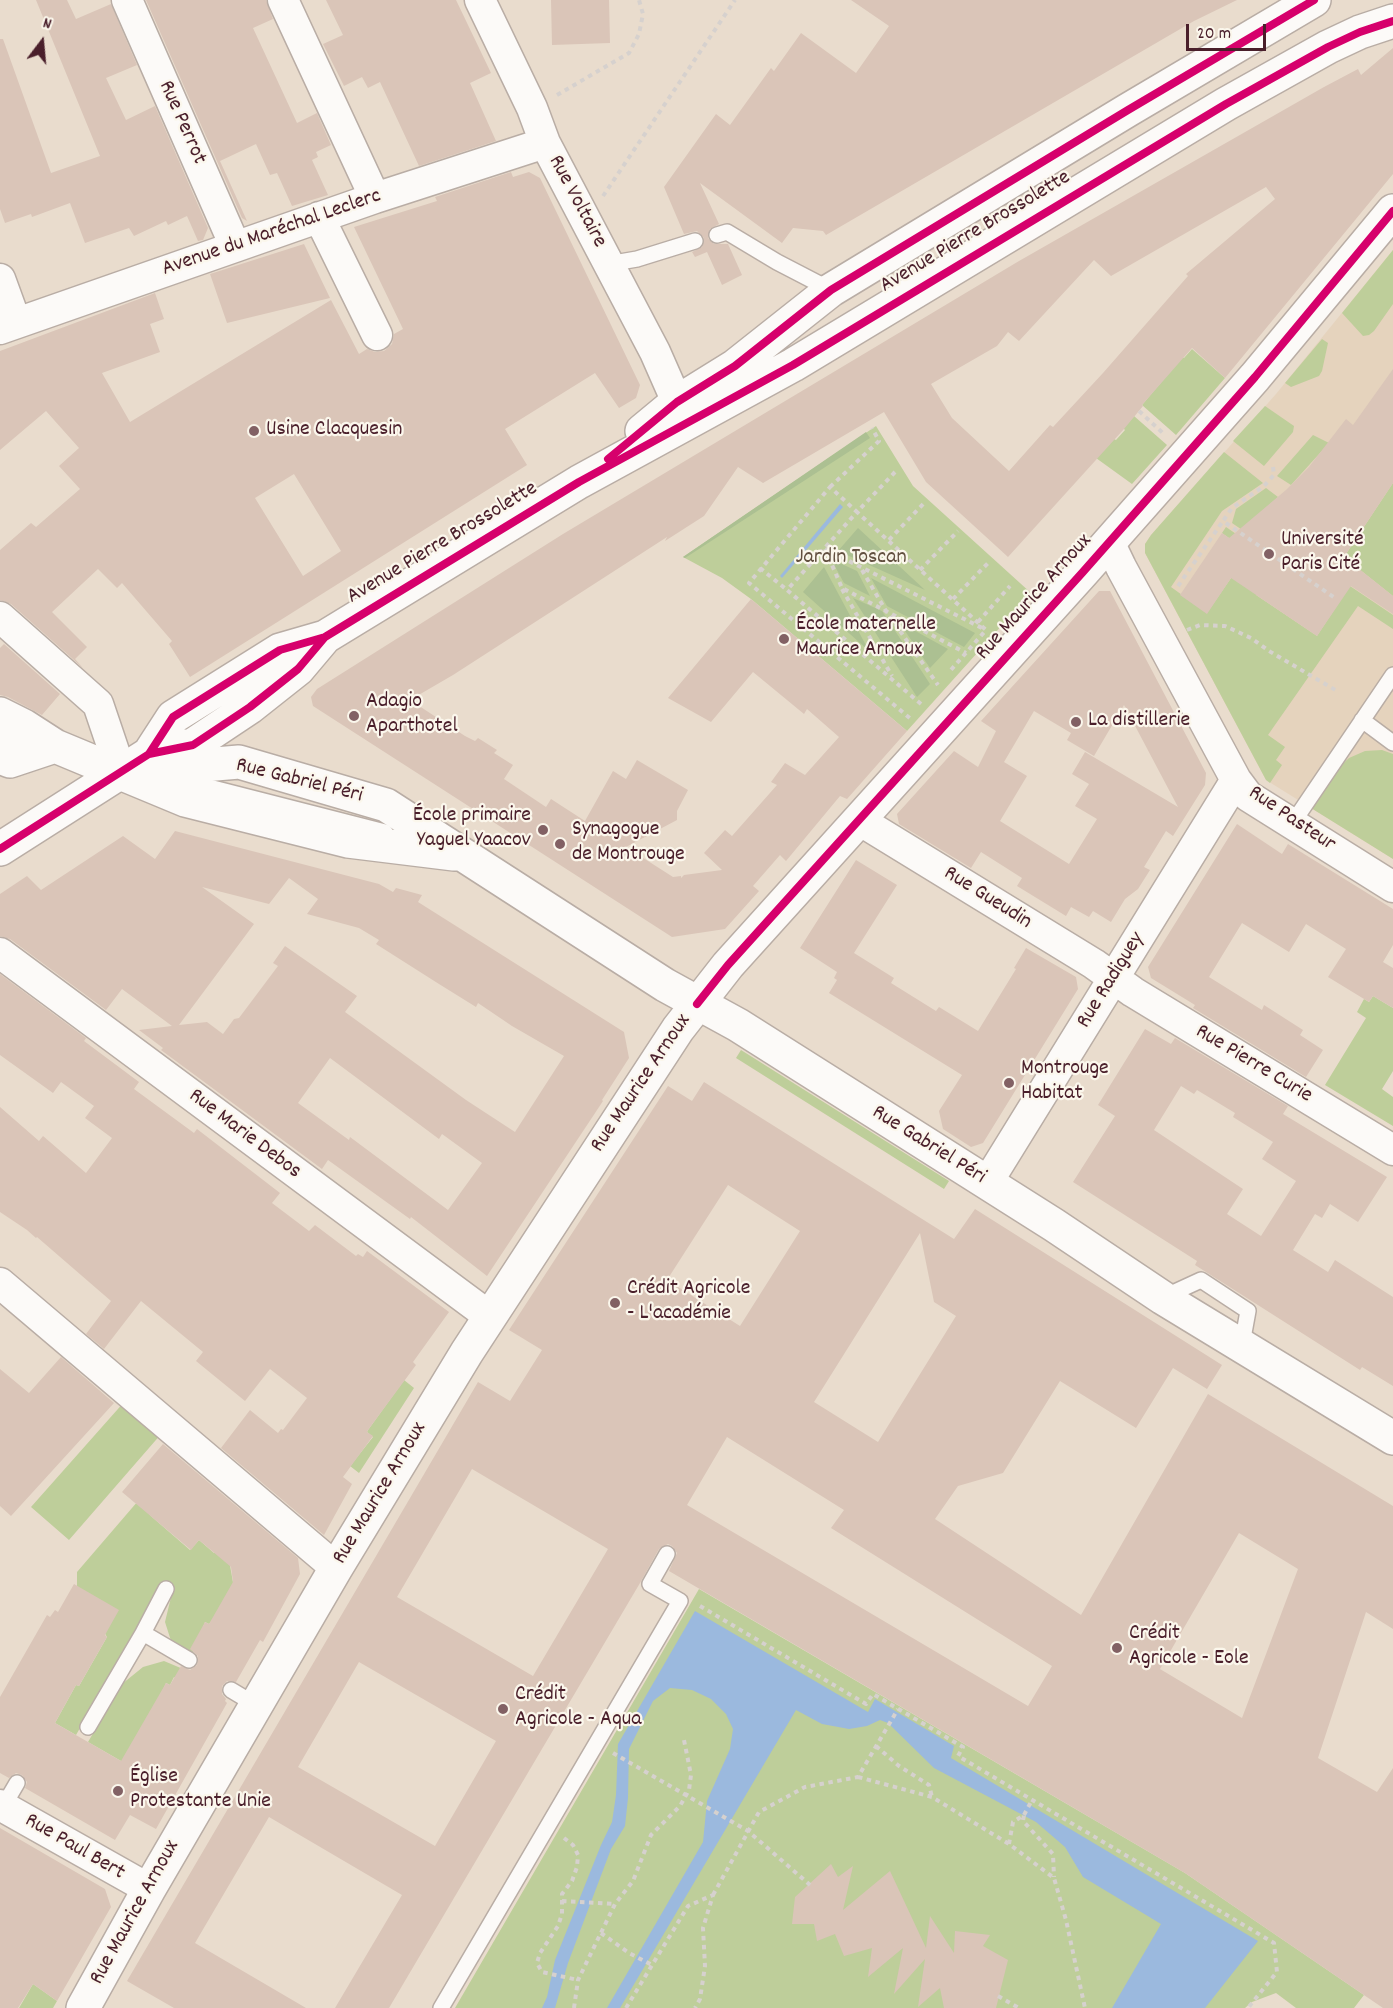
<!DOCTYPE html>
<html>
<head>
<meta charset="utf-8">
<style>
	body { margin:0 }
	#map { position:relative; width:1393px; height:2008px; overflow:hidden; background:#e9dccd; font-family:Dekko,sans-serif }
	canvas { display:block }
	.north { position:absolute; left:12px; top:12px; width:60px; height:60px; -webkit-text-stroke:4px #fbf7ec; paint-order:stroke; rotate:16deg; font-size:16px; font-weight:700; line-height:24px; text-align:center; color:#4a1f2b }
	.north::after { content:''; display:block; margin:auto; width:21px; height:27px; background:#4a1f2b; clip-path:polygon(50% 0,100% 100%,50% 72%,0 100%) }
	.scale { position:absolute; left:1186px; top:24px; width:80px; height:27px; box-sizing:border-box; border:3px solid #4a1f2b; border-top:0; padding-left:8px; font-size:18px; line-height:21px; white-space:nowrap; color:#4a1f2b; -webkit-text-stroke:4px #fbf7ec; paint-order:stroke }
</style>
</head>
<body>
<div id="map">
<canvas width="1393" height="2008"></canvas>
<div class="north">N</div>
<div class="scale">20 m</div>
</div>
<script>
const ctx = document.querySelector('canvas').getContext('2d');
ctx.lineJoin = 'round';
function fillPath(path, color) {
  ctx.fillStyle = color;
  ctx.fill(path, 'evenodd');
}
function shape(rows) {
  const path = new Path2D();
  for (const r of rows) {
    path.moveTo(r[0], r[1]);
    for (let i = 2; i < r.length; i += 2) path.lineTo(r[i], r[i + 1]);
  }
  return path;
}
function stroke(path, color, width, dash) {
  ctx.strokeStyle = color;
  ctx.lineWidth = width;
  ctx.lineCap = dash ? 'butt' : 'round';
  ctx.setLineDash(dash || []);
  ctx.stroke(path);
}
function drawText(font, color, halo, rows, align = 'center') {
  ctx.font = font + ' Dekko,sans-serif';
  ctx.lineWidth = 4.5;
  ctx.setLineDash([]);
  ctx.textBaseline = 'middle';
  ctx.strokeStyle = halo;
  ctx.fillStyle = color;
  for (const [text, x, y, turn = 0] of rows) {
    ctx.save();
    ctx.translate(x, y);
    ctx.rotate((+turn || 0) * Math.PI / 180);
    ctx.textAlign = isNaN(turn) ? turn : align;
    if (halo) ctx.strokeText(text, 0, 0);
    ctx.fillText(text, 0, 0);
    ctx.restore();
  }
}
const built = shape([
	[1393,250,1393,859,1266,780,1145,553,1145,544,1151,535,1276,394]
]);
const green = shape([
	[1393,250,1393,304,1374,331,1369,335,1363,336,1342,313],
	[1322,339,1328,343,1322,371,1319,376,1291,387,1285,383],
	[1192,349,1225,378,1176,435,1142,405,1182,357,1184,358],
	[1265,406,1294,426,1293,432,1264,466,1233,441],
	[1134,416,1167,445,1132,484,1096,458,1114,439,1116,440,1125,430,1123,428],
	[876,426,913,486,1031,593,907,731,751,599,722,578,683,557],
	[1313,435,1329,443,1291,485,1277,476],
	[1224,452,1263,483,1222,511,1171,587,1207,613,1249,552,1222,533,1226,527,1278,563,1256,595,1317,636,1342,598,1232,523,1236,509,1266,488,1278,497,1252,520,1393,615,1393,629,1358,606,1268,735,1285,747,1276,760,1282,765,1270,783,1266,780,1145,553,1145,544,1151,535],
	[1393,483,1393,596,1344,557],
	[1382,750,1393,754,1393,859,1311,808,1337,769,1349,758,1365,751],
	[1373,996,1393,1008,1393,1071,1382,1089,1393,1097,1393,1126,1325,1085,1366,1018,1357,1012,1364,999,1369,1002],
	[741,1050,949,1181,944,1189,736,1058],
	[404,1380,414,1388,359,1473,350,1466,373,1437,367,1432,368,1430],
	[125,1401,162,1433,69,1540,31,1507],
	[138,1501,152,1517,190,1550,199,1540,214,1553,220,1547,228,1554,235,1594,209,1624,205,1622,198,1643,188,1661,172,1644,165,1622,173,1589,163,1583,76,1735,55,1723,76,1685,79,1686,107,1637,77,1586,77,1572],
	[699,1589,1185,1873,1364,1995,1354,2008,1296,2008,1276,1993,1252,2002,1245,2008,455,2008],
	[164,1661,183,1669,177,1679,174,1677,170,1685,166,1683,128,1765,88,1742,122,1684,143,1667],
	[33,1984,57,2001,53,2008,19,2008]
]);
const forest = shape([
	[866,432,870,438,685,558,683,557],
	[858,528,925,590,838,551],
	[831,559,857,571,870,596,844,583],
	[824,567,869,651,803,592],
	[871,578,975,633,964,647,887,606],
	[853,598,882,611,930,684,917,697],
	[899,622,948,649,930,668]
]);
const water = shape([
	[840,504,843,507,782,578,780,576],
	[695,1611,868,1712,875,1699,954,1746,951,1758,1258,1941,1205,2008,1112,2008,1161,1924,1083,1877,1065,1847,1036,1822,934,1768,888,1723,880,1720,867,1726,849,1729,822,1724,796,1710,620,2008,607,2008,703,1842,707,1801,730,1749,733,1729,726,1714,711,1699,692,1690,670,1688,653,1701,629,1749,628,1798,625,1826,611,1849,568,1963,555,2008,542,2008,547,1997,555,1960,601,1845,612,1822,616,1795,618,1744]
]);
const building = shape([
	[36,0,67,0,76,19,111,4,137,65,106,78,126,120,155,106,208,228,203,240,198,241,187,216,168,225,166,221,134,236,129,228,85,243,70,203,32,217,31,214,5,223,0,209,0,39,3,39,51,173,100,156],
	[146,0,266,0,273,19,253,28,297,123,317,113,331,145,316,152,318,157,312,160,328,195,292,206,277,173,270,175,256,144,220,161,247,221,242,218],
	[326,0,456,0,491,73,470,83,496,141,419,166,380,82,368,88,362,77,344,86,323,44,343,35],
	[551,0,609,0,610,43,552,45],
	[851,0,1237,0,1194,21,826,235,823,231,793,228,782,243,700,183,719,224,710,229,708,238,714,244,728,244,742,275,722,285,707,252,695,257,692,252,702,247,704,238,697,231,684,234,664,187,716,114,730,125,771,68,774,71,801,33,856,73,889,26],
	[1393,48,1393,174,1225,378,1192,348,1142,405,1143,406,1124,429,1008,557,926,482,884,412,763,483,738,467,704,516,665,541,667,537,453,675,410,700,465,736,475,741,478,738,497,750,494,753,513,765,504,779,546,807,551,799,585,821,613,771,626,779,637,760,688,790,677,811,677,820,626,847,673,877,681,876,681,878,684,875,722,870,704,853,725,830,732,836,777,785,771,782,785,763,805,775,839,737,807,709,804,714,753,672,711,722,668,698,751,599,907,731,847,799,840,796,786,861,780,855,753,886,759,891,725,929,672,937,313,706,311,697,317,689,563,534,1019,261,1324,87,1358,69,1361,75],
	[1266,187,1275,199,1186,274,1188,276,1103,373,1053,427,1050,425,1009,471,952,418,931,384,997,346,1008,332,1019,341,1094,260,1111,276],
	[511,172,513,177,529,172,540,178,640,385,636,398,619,408,595,373,505,429,527,465,190,677,169,644,172,641,122,583,117,588,98,569,52,612,87,647,75,659,83,668,11,604,0,600,0,550,31,523,36,527,80,489,59,466,79,448,46,411,0,450,0,351,155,293,164,319,150,324,160,352,102,373,130,422,331,300,359,354,367,349,375,352,384,351,392,344,394,334,403,329,354,227,437,201,435,197],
	[294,474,341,551,303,576,255,498],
	[304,244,330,298,227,323,210,274],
	[1393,369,1393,483,1344,557,1393,596,1393,614,1351,586,1317,636,1231,578,1207,614,1180,595,1222,533,1229,538,1286,490,1309,467,1346,419,1353,425],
	[1099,591,1110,591,1206,773,1205,785,1173,836,1166,831,1144,867,1150,870,1138,889,1125,899,1111,922,1093,911,1089,917,1071,907,1066,916,1017,886,1022,878,981,852,971,868,899,824,897,814,954,751,978,767,996,731,981,721],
	[1124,705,1178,807,1085,752,1072,774,1089,784,1075,806,1097,819,1069,864,1000,821,1027,776,1004,762,1034,711,1071,733,1067,740,1094,756],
	[4,644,60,694,42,715,8,697,0,695,0,648],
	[1237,824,1282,854,1288,844,1393,909,1393,945,1383,962,1393,968,1393,1008,1373,996,1369,1002,1328,977,1346,949,1306,924,1289,952,1242,923,1209,977,1262,1010,1264,1005,1303,1030,1300,1035,1323,1050,1306,1077,1193,1008,1195,1005,1151,978,1148,967],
	[175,831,379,884,393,892,396,888,422,895,418,902,624,1032,629,1058,602,1100,603,1101,487,1276,411,1217,410,1219,328,1160,322,1169,161,1050,163,1048,139,1030,172,1026,122,989,106,1010,10,939,0,936,0,894,27,876,41,890,123,836,155,859],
	[289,878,318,899,307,914,359,928,379,940,376,944,439,984,476,1007,478,1003,512,1026,564,1056,515,1132,466,1100,345,1012,357,996,285,946,273,963,278,966,239,1018,234,1019,223,1034,207,1022,179,1025,254,924,202,887,269,904],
	[330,1058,439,1139,442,1134,482,1163,448,1210,350,1137,349,1140,298,1103],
	[856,860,897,885,854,953,894,978,891,983,936,1011,939,1007,978,1031,1016,969,1014,968,1026,948,1076,977,1078,989,983,1143,971,1147,943,1129,939,1111,962,1075,829,993,837,980,834,978,837,972,800,948],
	[0,974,86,1038,84,1041,139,1082,134,1089,194,1133,197,1129,280,1193,272,1203,309,1231,315,1225,356,1256,358,1254,363,1257,367,1251,449,1312,413,1362,416,1365,368,1430,367,1432,373,1436,343,1477,352,1484,324,1535,221,1448,250,1410,278,1433,281,1429,283,1430,307,1398,270,1369,245,1401,196,1361,203,1352,141,1301,104,1349,86,1334,111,1301,37,1237,36,1238,27,1230,0,1212,0,1107,39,1141,43,1136,86,1173,112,1138,85,1118,94,1106,61,1082,53,1093,0,1055],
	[1145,1029,1171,1044,1175,1038,1288,1106,1283,1114,1387,1177,1358,1222,1330,1204,1322,1218,1315,1214,1293,1250,1328,1272,1335,1260,1393,1297,1393,1386,1362,1367,1360,1370,1195,1265,1197,1261,1073,1182,1115,1116,1098,1105],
	[1181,1086,1194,1094,1197,1090,1235,1113,1233,1117,1273,1142,1262,1159,1296,1181,1261,1236,1227,1214,1243,1189,1154,1130],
	[704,1082,954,1239,975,1209,1222,1365,1207,1389,1173,1368,1136,1428,1060,1381,1003,1473,958,1486,935,1519,1081,1615,1208,1394,1393,1506,1393,1629,1366,1612,1318,1758,1377,1792,1393,1768,1393,2008,1383,2008,1185,1873,669,1571,677,1553,672,1546,668,1544,659,1549,640,1583,389,2008,335,2008,402,1895,269,1817,195,1943,306,2008,174,2008,127,1981,478,1382,510,1401,542,1350,509,1330,668,1086,692,1101],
	[728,1185,800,1231,740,1326,667,1280],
	[920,1233,934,1302,956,1316,878,1442,814,1402],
	[727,1437,844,1510,831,1528,1052,1666,1028,1706,687,1505],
	[472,1469,608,1549,533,1676,397,1597],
	[1239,1533,1298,1569,1242,1718,1160,1669],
	[359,1662,496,1741,435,1846,298,1767],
	[61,1357,114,1403,11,1516,0,1506,0,1369,29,1393],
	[163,1444,298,1558,300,1574,263,1642,260,1640,236,1682,227,1681,222,1686,222,1694,226,1699,225,1701,227,1703,156,1829,130,1815,115,1840,25,1788,27,1782,22,1775,16,1773,9,1778,0,1773,0,1697,47,1615,50,1617,55,1610,58,1612,74,1584,119,1610,105,1635,107,1637,79,1686,76,1685,55,1723,121,1761,166,1683,170,1685,181,1666,190,1670,197,1665,198,1656,190,1649,205,1622,209,1624,233,1582,231,1567,199,1540,191,1550,122,1492],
	[0,1828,105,1889,111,1907,57,2001,33,1984,18,2008,0,2008],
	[831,1864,838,1877,853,1866,843,1910,890,1871,926,1948,930,1916,954,1953,955,1931,990,1935,983,1946,1008,1960,996,2008,944,2008,940,1988,918,2007,925,1959,894,1994,903,1948,868,1977,872,1948,844,1956,835,1934,817,1941,814,1924,792,1924,795,1897]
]);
const path = shape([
	[557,95,629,53,639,34,643,14,639,0],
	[603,196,735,0],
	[1139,411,1165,435],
	[1273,467,1274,475,1264,486,1232,508,1223,521,1335,598],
	[895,472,857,512,830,487,749,583,912,720],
	[830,487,879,441,872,428],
	[889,540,925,502],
	[825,549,842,588,966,653],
	[825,549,982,628],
	[760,568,787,590],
	[862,570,886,611,938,685],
	[920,570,958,531],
	[1178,586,1223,521],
	[842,589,892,676],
	[953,599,989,562],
	[978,622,1010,586],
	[1187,630,1200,625,1225,626,1251,638,1269,651,1337,691],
	[921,704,787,590,857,512,986,630,950,671],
	[700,1606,866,1704,873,1694,963,1747,958,1756,1274,1943,1277,1972,1248,2008],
	[876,1746,899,1766,929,1785,932,1797],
	[613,1753,748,1831,810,1885],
	[858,1777,932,1797,1009,1844,1054,1878,1066,1920,1085,2008],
	[1024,1815,1032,1800],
	[564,1838,573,1845,578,1855,577,1867,572,1881,562,1894,562,1914,558,1926,540,1953,537,1963,542,1972,578,1980],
	[1009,1844,1013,1822,1024,1815,1023,1821,1053,1854,1054,1877],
	[713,1895,759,1812,805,1787,858,1777,898,1709],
	[562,1901,615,1904],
	[601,1933,629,1953,652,1965],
	[998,1996,1019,2008],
	[574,2008,578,1980,615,1904,633,1881,651,1835,680,1806,689,1790,691,1775,684,1740],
	[626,2008,688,1906,713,1895,703,1928,705,1966,700,1999,695,2008]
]);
const lane = shape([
	[717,235,727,232,777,262,831,290],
	[608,264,637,259,695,241],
	[1362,720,1393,743],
	[0,733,19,742,37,744],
	[169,780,205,786,385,832],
	[1292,824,1393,675],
	[1164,1297,1201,1280,1248,1311,1242,1344],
	[143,1633,166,1589],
	[231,1690,256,1705],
	[88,1727,143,1633,189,1660],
	[3,1807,17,1783],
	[441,2008,680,1601,650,1584,667,1554]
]);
const street = shape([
	[127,0,235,246],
	[283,0,375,198],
	[480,0,532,108,545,143,655,352,677,402],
	[319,217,377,335],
	[0,279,16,323],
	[0,329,375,198,545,143],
	[1109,542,1121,567,1236,780,1248,796,1393,887],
	[0,617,98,704,121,772],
	[859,820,1094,964,1133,992,1393,1150],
	[0,953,489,1316],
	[987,1183,1236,780],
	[0,1283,336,1568],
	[0,1805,149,1889]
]);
const secondary = shape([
	[0,714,24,726,55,746,185,800,348,841,454,854],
	[0,757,10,761,55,746],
	[121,772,239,762,386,805,665,985,738,1025,1054,1225,1163,1298,1393,1438],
	[83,2008,149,1889,336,1568,467,1352,678,1029,728,965,1082,573,1255,377,1393,211]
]);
const primary = shape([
	[642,431,677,402,735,366,831,290,1128,110,1314,0],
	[149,754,173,717,280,650,325,637,579,482,793,365,1226,104,1328,47,1360,32,1393,21],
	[0,849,149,754,193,745,250,707,298,669,325,637]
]);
const cycleway = shape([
	[608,459,677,402,735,366,831,290,1128,110,1314,0],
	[149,754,173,717,280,650,325,637,579,482,793,365,1226,104,1328,47,1360,32,1393,21],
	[0,849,149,754,193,745,250,707,298,669,325,637],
	[697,1004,728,965,1082,573,1255,377,1393,211]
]);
const markers = [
	[254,431,6,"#826164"],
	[1269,554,6,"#826164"],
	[784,639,6,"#826164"],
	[354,716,6,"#826164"],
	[1076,722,6,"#826164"],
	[543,830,6,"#826164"],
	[560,844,6,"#826164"],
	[1009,1083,6,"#826164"],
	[615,1303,6,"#826164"],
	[1117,1648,6,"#826164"],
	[503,1709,6,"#826164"],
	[118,1791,6,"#826164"]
];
const streetNames = [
	["Rue Perrot",181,123,66],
	["Rue Voltaire",576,202,62],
	["Avenue Pierre Brossolette",976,233,-31],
	["Avenue du Maréchal Leclerc",272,234,-19],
	["Avenue Pierre Brossolette",443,544,-31],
	["Rue Maurice Arnoux",1035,598,-48],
	["Rue Gabriel Péri",299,782,14],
	["Rue Pasteur",1291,820,34],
	["Rue Gueudin",987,899,32],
	["Rue Radiguey",1112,981,-58],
	["Rue Pierre Curie",1253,1065,31],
	["Rue Maurice Arnoux",642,1084,-56],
	["Rue Marie Debos",244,1135,37],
	["Rue Gabriel Péri",928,1146,32],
	["Rue Maurice Arnoux",381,1494,-59],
	["Rue Paul Bert",74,1848,30],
	["Rue Maurice Arnoux",136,1913,-61]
];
const poiNames = [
	["Usine Clacquesin",266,431],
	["Université",1281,541],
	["Paris Cité",1281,566],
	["École maternelle",796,626],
	["Maurice Arnoux",796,651],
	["Adagio",366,703],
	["Aparthotel",366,728],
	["La distillerie",1088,722],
	["École primaire",531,817,"right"],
	["Yaguel Yaacov",531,842,"right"],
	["Synagogue",572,831],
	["de Montrouge",572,856],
	["Montrouge",1021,1070],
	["Habitat",1021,1095],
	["Crédit Agricole",627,1290],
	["- L'académie",627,1315],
	["Crédit",1129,1635],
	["Agricole − Eole",1129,1660],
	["Crédit",515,1696],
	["Agricole − Aqua",515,1721],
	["Église",130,1778],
	["Protestante Unie",130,1803]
];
const parkNames = [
	["Jardin Toscan",851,559]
];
fillPath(built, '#e5d3bd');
fillPath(green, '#bece9a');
fillPath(forest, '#acc092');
fillPath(water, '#9bb9de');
fillPath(building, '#dac5b8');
stroke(lane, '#b9ada5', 18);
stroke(street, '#b9ada5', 33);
stroke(secondary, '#b9ada5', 36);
stroke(primary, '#b9ada5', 36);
stroke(path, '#d6d1ce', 4, [4.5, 4.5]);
stroke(lane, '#fcfaf8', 15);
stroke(street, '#fcfaf8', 30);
stroke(secondary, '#fcfaf8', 33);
stroke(primary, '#fcfaf8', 33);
stroke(cycleway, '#d6006c', 8);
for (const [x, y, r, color] of markers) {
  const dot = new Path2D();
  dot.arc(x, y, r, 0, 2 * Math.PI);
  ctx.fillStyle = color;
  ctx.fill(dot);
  stroke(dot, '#fbf7ec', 2);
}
drawText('22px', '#4a1f2b', '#fbf7ec', streetNames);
drawText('22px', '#4a1f2b', '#fbf7ec', poiNames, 'left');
drawText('22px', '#625040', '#fbf7ec', parkNames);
</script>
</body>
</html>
